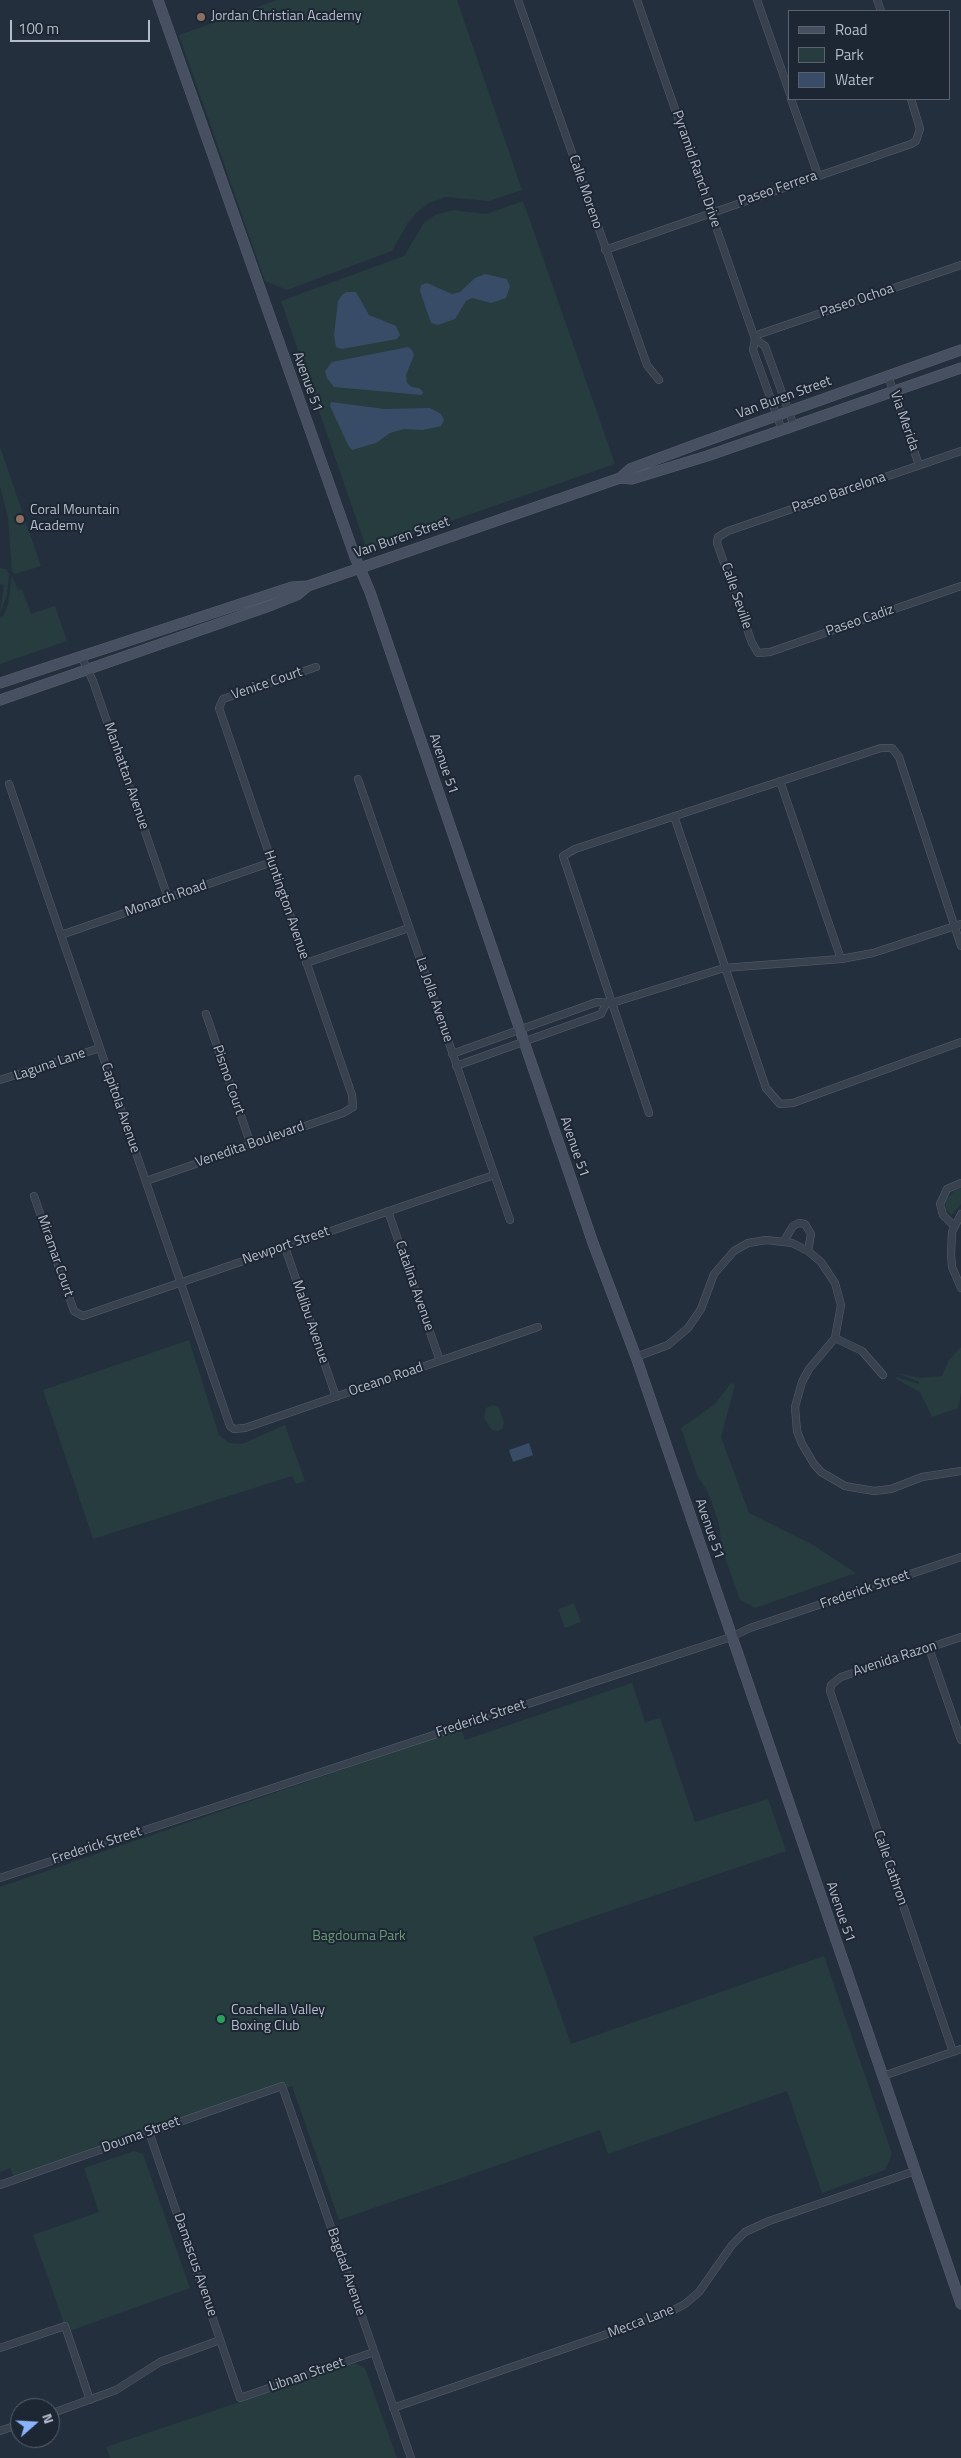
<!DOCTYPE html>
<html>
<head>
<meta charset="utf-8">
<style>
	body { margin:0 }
	#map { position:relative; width:961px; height:2458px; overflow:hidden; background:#242f3e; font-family:"Titillium Web",sans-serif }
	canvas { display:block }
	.legend { position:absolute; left:788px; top:10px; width:162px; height:90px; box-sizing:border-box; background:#1d2633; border:1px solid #59626f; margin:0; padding:6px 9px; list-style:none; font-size:15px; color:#b4bcc9 }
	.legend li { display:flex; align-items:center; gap:10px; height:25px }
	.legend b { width:25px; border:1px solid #59626f }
	.north { position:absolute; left:10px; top:2398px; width:50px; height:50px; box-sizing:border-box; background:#1d2633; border:1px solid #59626f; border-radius:50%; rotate:71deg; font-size:14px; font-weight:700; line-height:20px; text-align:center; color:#b4bcc9 }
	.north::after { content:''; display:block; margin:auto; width:18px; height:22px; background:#8ab4f8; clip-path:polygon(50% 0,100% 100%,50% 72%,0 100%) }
	.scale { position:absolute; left:10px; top:20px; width:140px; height:22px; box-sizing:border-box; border:2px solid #b4bcc9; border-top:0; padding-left:6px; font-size:15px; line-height:18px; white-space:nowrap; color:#b4bcc9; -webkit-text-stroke:4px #1d2633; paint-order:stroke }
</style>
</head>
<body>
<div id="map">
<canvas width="961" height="2458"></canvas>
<ul class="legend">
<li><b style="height:6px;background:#465061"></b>Road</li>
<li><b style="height:14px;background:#263c3f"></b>Park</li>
<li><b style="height:14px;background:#394c67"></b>Water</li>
</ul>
<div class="north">N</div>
<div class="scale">100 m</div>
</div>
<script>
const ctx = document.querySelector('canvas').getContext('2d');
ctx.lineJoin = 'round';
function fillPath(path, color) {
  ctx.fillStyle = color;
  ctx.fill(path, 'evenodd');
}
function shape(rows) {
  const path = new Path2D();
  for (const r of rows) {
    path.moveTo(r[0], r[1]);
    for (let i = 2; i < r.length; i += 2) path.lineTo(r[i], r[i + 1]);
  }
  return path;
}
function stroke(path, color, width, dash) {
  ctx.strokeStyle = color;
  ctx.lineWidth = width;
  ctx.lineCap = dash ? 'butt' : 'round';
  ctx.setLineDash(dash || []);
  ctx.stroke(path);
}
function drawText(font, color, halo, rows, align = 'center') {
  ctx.font = font + ' "Titillium Web",sans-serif';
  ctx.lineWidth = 4;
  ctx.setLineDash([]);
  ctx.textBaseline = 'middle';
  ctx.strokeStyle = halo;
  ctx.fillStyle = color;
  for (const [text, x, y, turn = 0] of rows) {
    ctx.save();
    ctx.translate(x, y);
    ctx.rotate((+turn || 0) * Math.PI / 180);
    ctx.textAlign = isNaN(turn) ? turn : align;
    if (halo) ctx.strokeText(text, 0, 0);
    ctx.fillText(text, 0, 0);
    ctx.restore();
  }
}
const green = shape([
	[277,0,457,0,522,190,489,201,446,197,429,203,417,212,407,224,392,251,287,290,265,281,179,35],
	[523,201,615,464,367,550,281,301,404,256,424,223,435,215,453,210,486,214],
	[0,447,41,566,15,574,12,572,8,518,0,486],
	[0,568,6,569,9,574,7,595,0,613,4,585,0,584],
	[12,576,18,590,22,589,31,614,55,606,67,641,0,664,0,617,4,615,8,604],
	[961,1188,961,1204,952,1215,946,1209,946,1200,955,1190],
	[189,1340,219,1435,229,1443,242,1444,285,1425,305,1481,296,1484,292,1476,93,1539,43,1390],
	[961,1347,961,1393,958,1408,932,1417,920,1392,896,1379,897,1377,919,1384,919,1382,898,1373,920,1378,942,1376,949,1360],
	[731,1383,735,1385,721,1437,749,1513,813,1545,856,1573,755,1608,740,1600,722,1549,719,1524,708,1492,697,1475,681,1428,715,1404],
	[493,1405,499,1408,504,1423,502,1429,498,1431,492,1430,484,1418,486,1408],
	[574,1603,581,1622,565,1628,558,1609],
	[632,1683,645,1722,660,1718,695,1822,768,1799,786,1851,533,1937,571,2044,824,1956,892,2154,885,2170,822,2193,787,2091,608,2154,600,2130,339,2220,292,2086,15,2180,10,2168,0,2172,0,1887,461,1729,465,1740],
	[134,2151,143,2154,190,2288,67,2332,33,2235,99,2212,84,2168],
	[355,2363,365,2368,397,2458,110,2458,106,2447]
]);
const water = shape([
	[485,274,507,279,510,286,506,298,491,303,472,298,466,301,455,319,438,325,431,323,420,291,421,285,427,283,452,294,460,292,475,278],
	[346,292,356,292,369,315,396,326,400,335,397,339,342,349,336,347,334,335,338,301,342,295],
	[408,347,412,350,414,355,406,375,407,383,412,387,419,388,423,392,422,395,334,387,327,378,325,371,332,362],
	[331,402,384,409,430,408,441,414,444,420,441,426,423,430,404,429,390,433,376,443,352,450,348,445,330,406],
	[529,1443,533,1455,513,1462,509,1450]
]);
const street = shape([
	[518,0,647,365,659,380],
	[637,0,755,339,753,350,782,430],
	[757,0,790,94],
	[877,0,881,11],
	[791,99,818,175],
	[605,250,911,144,916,141,920,129,911,99],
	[754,336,961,265],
	[755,339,765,346,794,426],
	[888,376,919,465],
	[961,451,728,531,718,537,717,543,752,643,758,653,770,652,961,586],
	[81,656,93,681,168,898],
	[358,779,510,1220],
	[780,781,841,959],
	[9,784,230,1426,234,1429,245,1428,538,1327],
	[674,816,766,1088,780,1104,793,1103,961,1042],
	[61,935,272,862],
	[306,963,409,928],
	[206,1014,251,1145],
	[452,1054,597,1002,612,1003,563,856,575,849,881,748,892,748,899,757,961,946],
	[456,1066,601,1014,606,1004],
	[0,1080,100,1048],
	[649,1113,612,1003,724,968,841,959,873,953,961,924],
	[146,1181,343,1113,353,1107,352,1095,219,708,223,699,316,667],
	[34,1196,74,1311,83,1316,494,1175],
	[388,1211,440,1361],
	[961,1214,952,1232,951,1254,952,1267,961,1288],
	[954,1226,943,1215,940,1204,947,1189,961,1183],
	[784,1241,793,1226,799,1223,805,1224,811,1234,808,1251],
	[285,1247,336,1397],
	[835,1338,862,1351,883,1375],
	[636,1357,668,1345,688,1328,701,1309,714,1274,734,1251,748,1243,766,1240,792,1243,808,1251,821,1262,835,1283,841,1305,835,1338,809,1369,802,1382,795,1407,797,1431,802,1444,814,1464,821,1472,845,1486,874,1491,891,1489,922,1477,961,1471],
	[929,1648,961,1740],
	[0,1878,731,1637,750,1628,961,1557],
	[953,2052,830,1691,831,1685,841,1677,961,1637],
	[883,2076,961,2049],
	[149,2132,240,2398,374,2352],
	[0,2185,282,2086,411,2458],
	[0,2348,65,2326,90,2400],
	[393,2408,668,2313,685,2304,699,2292,732,2245,745,2232,769,2221,915,2171],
	[50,2414,116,2390,160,2362,220,2340],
	[0,2431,20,2424]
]);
const secondary = shape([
	[158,0,355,557,370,592,593,1243,636,1357,961,2304],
	[620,478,632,479,707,456,961,368],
	[0,683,292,587,308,586,620,478,630,469,700,443,961,350],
	[0,700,272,605,297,595,308,586]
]);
const markers = [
	[201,17,5,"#8d6e63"],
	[20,519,5,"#8d6e63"],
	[221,2019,5,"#2e9e5b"]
];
const poiNames = [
	["Jordan Christian Academy",211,17],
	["Coral Mountain",30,511],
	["Academy",30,527],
	["Coachella Valley",231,2011],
	["Boxing Club",231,2027]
];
const streetNames = [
	["Pyramid Ranch Drive",696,169,71],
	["Paseo Ferrera",778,189,-19],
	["Calle Moreno",585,192,71],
	["Paseo Ochoa",857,301,-19],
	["Avenue 51",307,382,70],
	["Van Buren Street",784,398,-20],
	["Via Merida",904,421,71],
	["Paseo Barcelona",839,493,-19],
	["Van Buren Street",402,538,-19],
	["Calle Seville",736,596,71],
	["Paseo Cadiz",860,621,-19],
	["Venice Court",267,684,-19],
	["Avenue 51",443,764,71],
	["Manhattan Avenue",126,776,71],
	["Monarch Road",166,899,-19],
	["Huntington Avenue",286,905,71],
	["La Jolla Avenue",434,1000,71],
	["Laguna Lane",50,1065,-19],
	["Pismo Court",228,1080,71],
	["Capitola Avenue",120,1108,71],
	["Venedita Boulevard",250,1145,-19],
	["Avenue 51",574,1147,71],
	["Newport Street",286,1246,-19],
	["Miramar Court",55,1256,71],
	["Catalina Avenue",414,1286,71],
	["Malibu Avenue",310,1322,71],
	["Oceano Road",386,1380,-19],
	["Avenue 51",709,1529,71],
	["Frederick Street",865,1590,-19],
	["Avenida Razon",895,1659,-18],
	["Frederick Street",481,1719,-18],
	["Frederick Street",97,1846,-18],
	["Calle Cathron",890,1868,71],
	["Avenue 51",840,1912,71],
	["Douma Street",141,2135,-20],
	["Damascus Avenue",195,2265,71],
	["Bagdad Avenue",346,2272,71],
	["Mecca Lane",641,2322,-21],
	["Libnan Street",307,2375,-19]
];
const parkNames = [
	["Bagdouma Park",359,1937]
];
fillPath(green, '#263c3f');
fillPath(water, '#394c67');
stroke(street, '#565f6c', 8);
stroke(secondary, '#565f6c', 11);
stroke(street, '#38414e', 7);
stroke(secondary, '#465061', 10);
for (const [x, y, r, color] of markers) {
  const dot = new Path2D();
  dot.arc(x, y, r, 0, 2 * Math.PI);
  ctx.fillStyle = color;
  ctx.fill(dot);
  stroke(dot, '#1d2633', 2);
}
drawText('14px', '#b4bcc9', '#1d2633', poiNames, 'left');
drawText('14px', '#b4bcc9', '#1d2633', streetNames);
drawText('14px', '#6b9a76', '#1d2633', parkNames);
</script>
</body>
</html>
